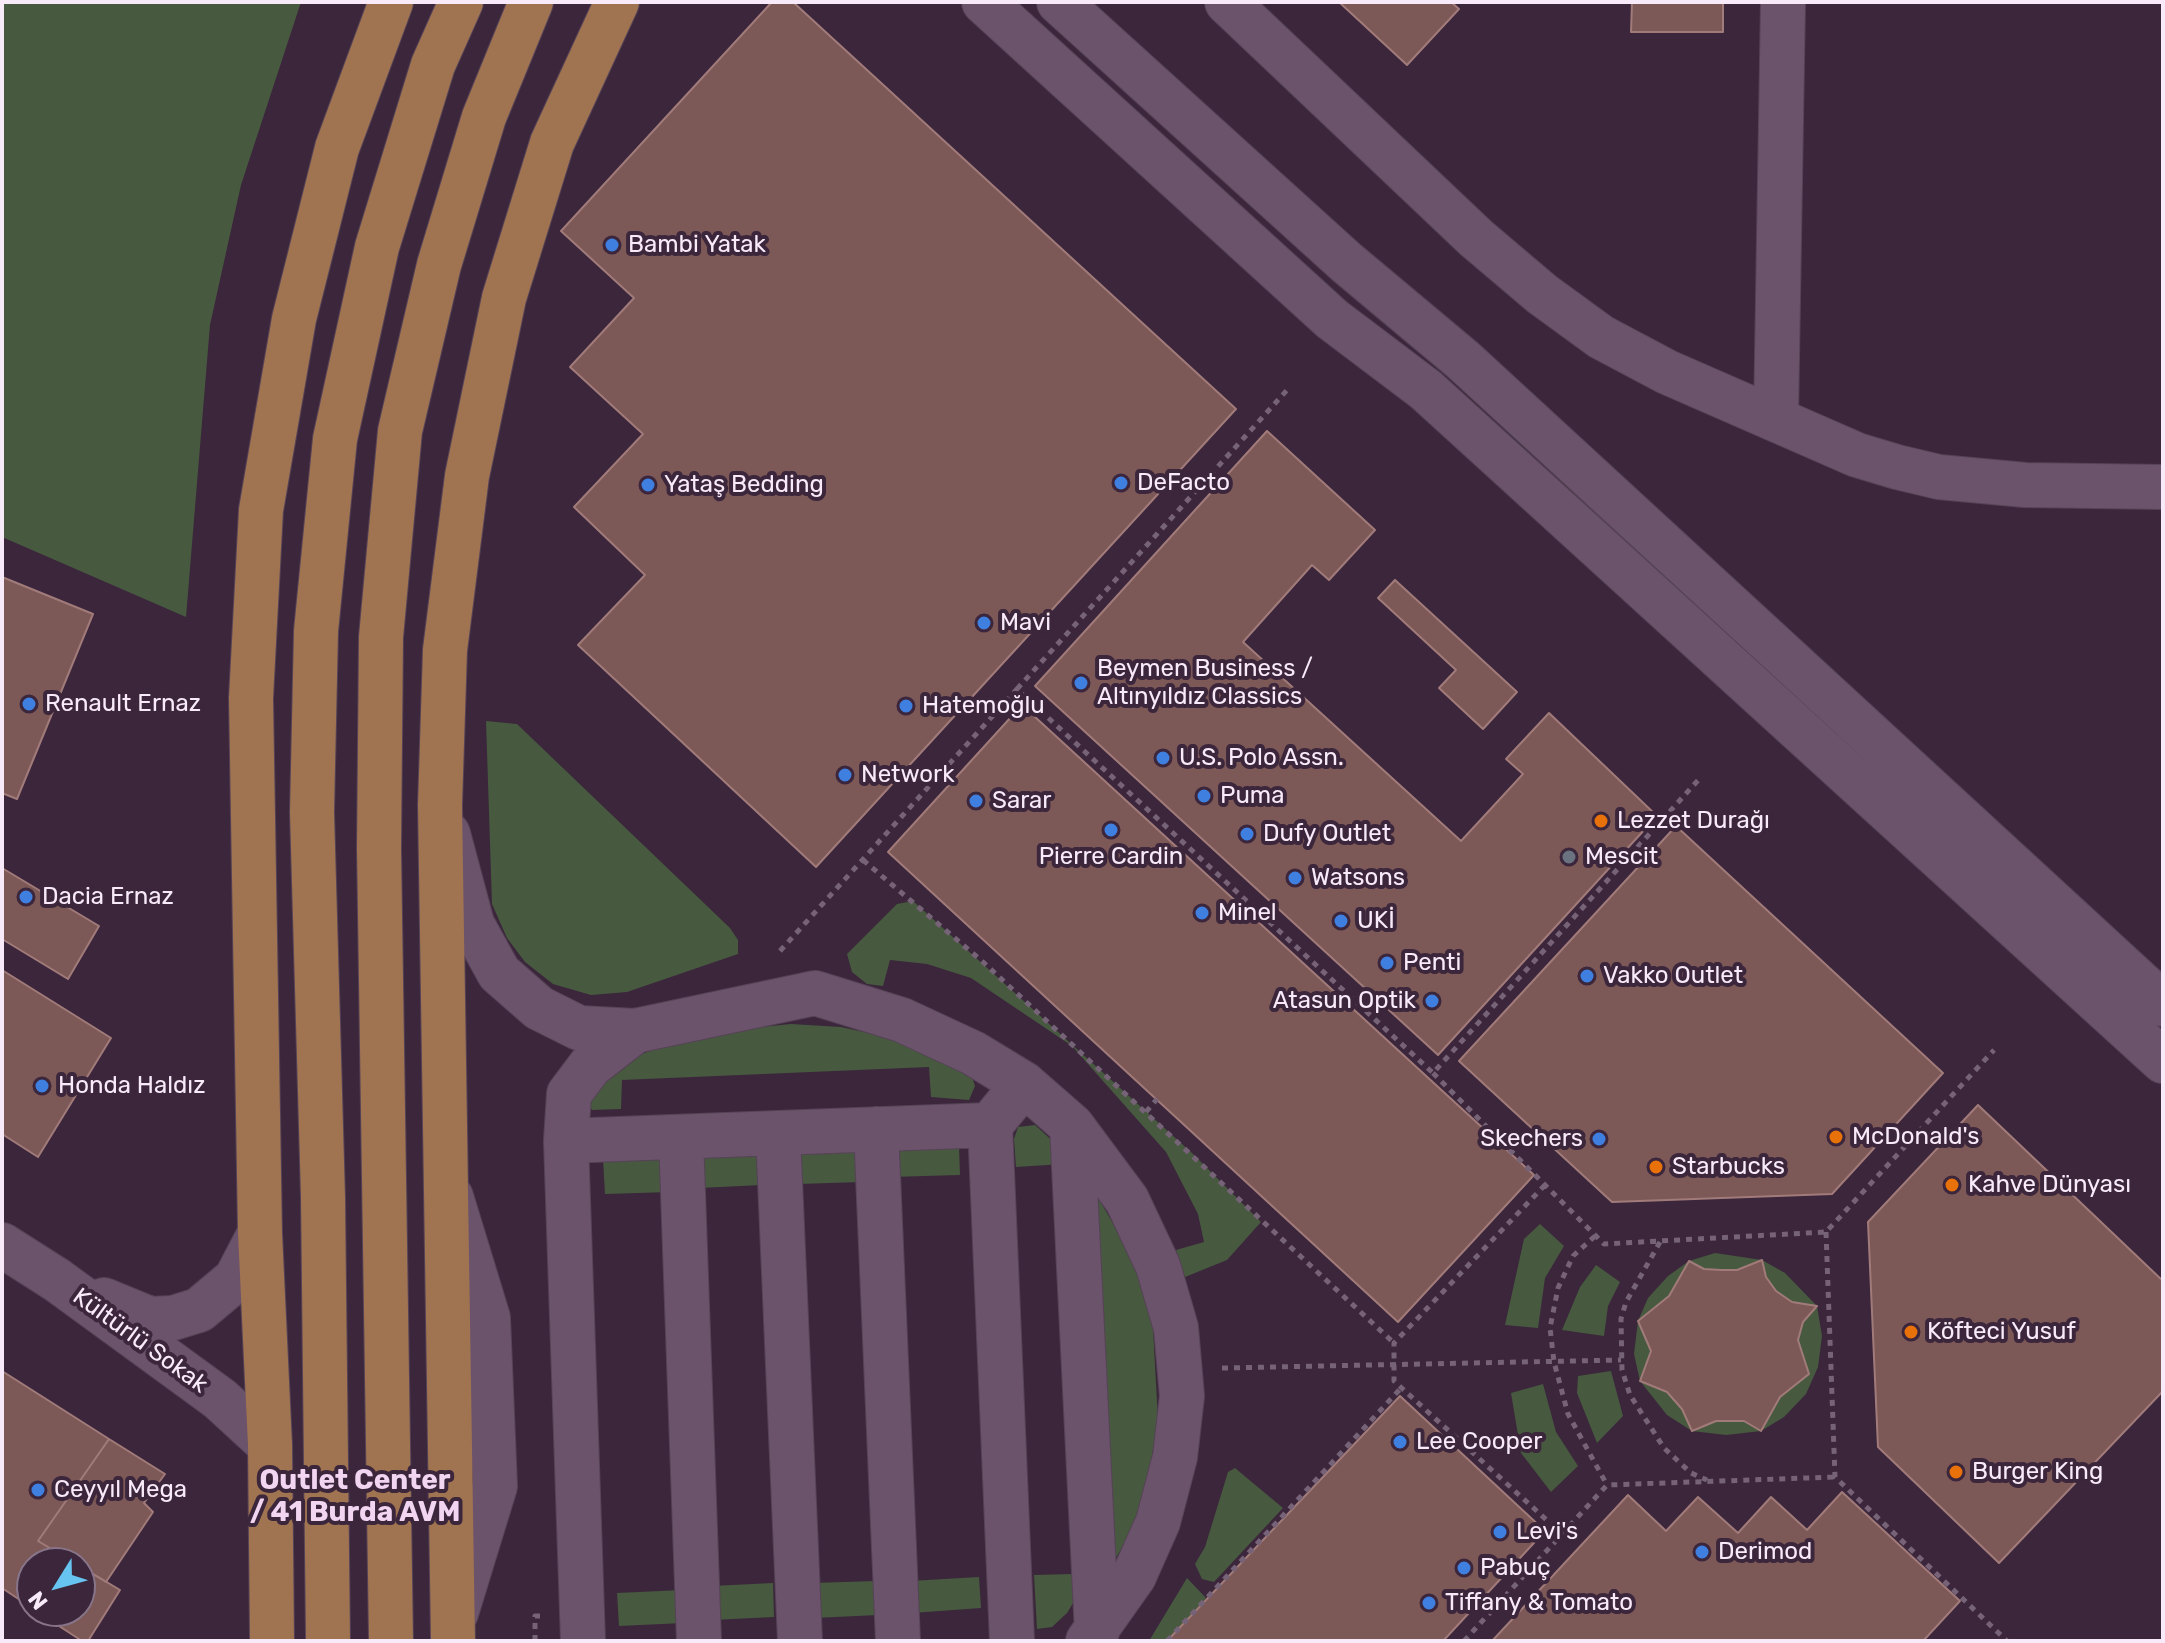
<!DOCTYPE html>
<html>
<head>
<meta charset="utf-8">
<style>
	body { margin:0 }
	#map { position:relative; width:2165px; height:1643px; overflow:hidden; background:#3b263c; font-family:Rubik,sans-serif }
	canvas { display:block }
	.frame { position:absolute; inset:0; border:4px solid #f9eaf9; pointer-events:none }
	.north { position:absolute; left:16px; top:1547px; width:80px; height:80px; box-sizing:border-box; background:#3b263c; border:2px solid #877488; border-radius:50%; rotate:233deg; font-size:22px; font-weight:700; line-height:32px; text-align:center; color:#f9eaf9 }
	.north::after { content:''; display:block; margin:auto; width:28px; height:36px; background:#67c4f0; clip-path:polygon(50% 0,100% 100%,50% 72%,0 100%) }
</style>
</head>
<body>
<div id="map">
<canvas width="2165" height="1643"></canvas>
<div class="frame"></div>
<div class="north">N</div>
</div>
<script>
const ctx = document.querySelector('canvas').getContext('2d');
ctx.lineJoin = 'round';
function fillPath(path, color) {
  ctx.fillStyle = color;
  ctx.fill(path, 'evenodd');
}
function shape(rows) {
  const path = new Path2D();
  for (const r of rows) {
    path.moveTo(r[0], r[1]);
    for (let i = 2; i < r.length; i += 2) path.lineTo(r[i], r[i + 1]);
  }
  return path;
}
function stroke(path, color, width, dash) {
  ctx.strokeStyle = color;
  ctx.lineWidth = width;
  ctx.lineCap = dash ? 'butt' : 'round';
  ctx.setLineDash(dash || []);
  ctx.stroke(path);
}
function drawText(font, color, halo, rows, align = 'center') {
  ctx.font = font + ' Rubik,sans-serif';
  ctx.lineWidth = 8;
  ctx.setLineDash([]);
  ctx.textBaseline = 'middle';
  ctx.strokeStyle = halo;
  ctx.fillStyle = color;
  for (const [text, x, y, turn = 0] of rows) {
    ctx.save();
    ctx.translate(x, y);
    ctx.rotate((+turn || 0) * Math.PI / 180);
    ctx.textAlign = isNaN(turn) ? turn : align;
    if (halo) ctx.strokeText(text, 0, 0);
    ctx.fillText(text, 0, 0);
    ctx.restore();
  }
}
const green = shape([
	[2,2,301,2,241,185,210,325,186,617,2,537],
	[486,721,517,724,730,928,738,940,738,954,627,992,591,995,553,984,525,962,507,938,492,904],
	[913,901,1192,1153,1261,1222,1227,1260,1185,1277,1176,1250,1204,1242,1198,1214,1166,1152,1072,1046,971,978,927,964,890,960,883,986,867,984,852,972,847,954,897,904],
	[791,1024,841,1027,896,1039,970,1071,975,1086,969,1100,931,1097,929,1067,622,1080,621,1109,592,1110,585,1098,629,1059,673,1042,731,1030],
	[1035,1125,1057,1145,1063,1164,1016,1167,1014,1139,1018,1127],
	[959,1146,960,1175,890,1177,888,1148],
	[861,1151,862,1182,798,1184,797,1153],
	[760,1154,762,1185,699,1188,698,1157],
	[669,1157,670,1192,605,1194,603,1159],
	[1085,1175,1133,1258,1153,1328,1158,1420,1148,1480,1133,1529,1103,1580],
	[1540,1224,1564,1246,1545,1278,1538,1328,1505,1325,1524,1239],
	[1715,1253,1762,1260,1785,1273,1817,1306,1822,1336,1818,1367,1806,1394,1784,1417,1761,1431,1726,1435,1692,1431,1667,1415,1640,1381,1634,1354,1638,1321,1648,1298,1668,1276,1689,1261],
	[1596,1265,1620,1282,1608,1306,1604,1336,1562,1330,1580,1287],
	[1611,1371,1623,1416,1597,1443,1577,1393,1578,1376],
	[1543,1384,1556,1432,1578,1466,1551,1492,1521,1453,1511,1393],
	[1235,1468,1283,1508,1214,1582,1202,1579,1195,1564,1205,1547,1228,1472],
	[1073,1574,1075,1600,1067,1613,1052,1627,1037,1629,1034,1575],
	[979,1577,981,1608,912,1613,910,1581],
	[1187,1578,1206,1598,1168,1641,1149,1641],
	[876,1581,878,1615,814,1618,812,1583],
	[773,1583,774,1617,713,1620,712,1586],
	[682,1590,683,1623,619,1626,617,1593]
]);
const building = shape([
	[772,2,793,2,1236,409,816,867,578,645,645,575,574,507,643,434,570,367,634,298,561,231,772,2],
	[1339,2,1451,2,1459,9,1407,65,1339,2],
	[1632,2,1723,2,1723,32,1631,32,1632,2],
	[1267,431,1375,530,1329,580,1312,565,1243,642,1461,841,1523,774,1506,759,1549,713,1657,816,1438,1055,1035,686,1267,431],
	[2,577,93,614,17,799,2,793,2,577],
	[1395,580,1517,692,1483,729,1439,688,1456,670,1378,598,1395,580],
	[1022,705,1534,1175,1398,1322,888,852,1022,705],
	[1676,826,1943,1073,1832,1194,1612,1202,1459,1061,1676,826],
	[2,868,99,926,68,979,2,939,2,868],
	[2,970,111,1038,38,1157,2,1134,2,970],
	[1978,1105,2163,1281,2163,1391,1999,1563,1878,1447,1868,1222,1978,1105],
	[1762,1260,1766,1277,1776,1291,1792,1302,1817,1306,1803,1322,1798,1340,1809,1374,1780,1397,1761,1431,1744,1421,1716,1421,1692,1431,1682,1409,1667,1392,1640,1381,1651,1351,1638,1321,1669,1296,1689,1261,1704,1269,1721,1270,1737,1270,1762,1260],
	[2,1371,109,1439,38,1541,75,1563,32,1563,32,1608,2,1588,2,1371],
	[1400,1396,1545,1531,1443,1641,1167,1641,1400,1396],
	[109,1439,165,1474,144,1503,153,1512,106,1582,38,1541,109,1439],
	[1842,1492,1960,1601,1923,1641,1492,1641,1628,1495,1666,1531,1698,1497,1738,1533,1771,1497,1807,1530,1842,1492],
	[80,1566,120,1590,88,1641,82,1641,36,1611,80,1611,80,1566]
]);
const path = shape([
	[1017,689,1288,389],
	[863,860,983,962,1394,1343],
	[780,951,1017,689,1433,1073,1701,777],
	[1433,1073,1604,1244,1826,1232,1994,1050],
	[1146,1112,1157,1099],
	[1545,1185,1394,1343,1394,1381,1562,1534],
	[1826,1232,1835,1477,2007,1641],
	[1595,1236,1573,1256,1558,1288,1550,1328,1554,1362,1568,1414,1607,1485],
	[1660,1242,1626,1302,1621,1319,1622,1370,1630,1395,1664,1448,1691,1473,1707,1480],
	[1222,1368,1621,1360],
	[535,1641,535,1616,542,1616],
	[1167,1641,1402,1387],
	[1464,1641,1607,1485,1835,1477]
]);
const minor = shape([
	[984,2,1332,319,1426,390,2163,1061],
	[1059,2,1346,262,1463,360,2163,1004],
	[1227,2,1476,238,1542,294,1601,337,1667,372,1857,455,1897,467,1939,477,2025,485,2163,487],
	[1776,417,1783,2],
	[448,834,472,924,499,973,539,1008,579,1028,635,1031,815,993,902,1020,973,1053,1024,1084,1072,1126,1127,1200,1158,1266,1176,1328,1182,1396,1175,1457,1158,1522,1134,1576,1088,1641],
	[990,1125,1012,1641],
	[1072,1126,1097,1632],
	[876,1129,898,1641],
	[778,1135,800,1641],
	[681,1137,699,1641],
	[566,1141,990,1125,1009,1102],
	[451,1197,488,1318,495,1486,456,1613],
	[2,1245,57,1280,220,1399,270,1445],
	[104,1300,150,1319,173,1318,199,1310,236,1279,260,1233],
	[583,1641,566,1141,569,1094,590,1066,635,1031]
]);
const major = shape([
	[272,1641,270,1445,260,1233,251,698,261,510,294,319,337,148,391,2],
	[328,1641,323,1197,312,812,316,631,335,439,377,247,433,65,461,2],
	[391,1641,379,848,381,637,400,431,439,265,484,117,531,2],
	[453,1641,440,805,445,650,467,476,504,298,552,143,617,2]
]);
const markers = [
	[612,245,8,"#3f7fe0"],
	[1121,483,8,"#3f7fe0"],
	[648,485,8,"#3f7fe0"],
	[984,623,8,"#3f7fe0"],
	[1081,683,8,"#3f7fe0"],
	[29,704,8,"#3f7fe0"],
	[906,706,8,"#3f7fe0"],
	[1163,758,8,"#3f7fe0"],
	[845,775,8,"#3f7fe0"],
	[1204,796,8,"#3f7fe0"],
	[976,801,8,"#3f7fe0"],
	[1601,821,8,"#e8710a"],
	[1111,830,8,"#3f7fe0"],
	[1247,834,8,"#3f7fe0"],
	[1569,857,8,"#6b7280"],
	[1295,878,8,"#3f7fe0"],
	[26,897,8,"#3f7fe0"],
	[1202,913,8,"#3f7fe0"],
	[1341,921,8,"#3f7fe0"],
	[1387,963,8,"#3f7fe0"],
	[1587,976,8,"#3f7fe0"],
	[1432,1001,8,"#3f7fe0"],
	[42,1086,8,"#3f7fe0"],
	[1836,1137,8,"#e8710a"],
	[1599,1139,8,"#3f7fe0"],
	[1656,1167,8,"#e8710a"],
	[1952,1185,8,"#e8710a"],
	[1911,1332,8,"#e8710a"],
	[1400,1442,8,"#3f7fe0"],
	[1956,1472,8,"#e8710a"],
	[38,1490,8,"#3f7fe0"],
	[1500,1532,8,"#3f7fe0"],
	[1702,1552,8,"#3f7fe0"],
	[1464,1568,8,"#3f7fe0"],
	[1429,1603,8,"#3f7fe0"]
];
const poiNames = [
	["Bambi Yatak",628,245],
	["DeFacto",1137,483],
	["Yataş Bedding",664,485],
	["Mavi",1000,623],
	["Beymen Business /",1097,669],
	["Altınyıldız Classics",1097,697],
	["Renault Ernaz",45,704],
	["Hatemoğlu",922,706],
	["U.S. Polo Assn.",1179,758],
	["Network",861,775],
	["Puma",1220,796],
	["Sarar",992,801],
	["Lezzet Durağı",1617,821],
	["Dufy Outlet",1263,834],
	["Pierre Cardin",1111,857,"center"],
	["Mescit",1585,857],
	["Watsons",1311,878],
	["Dacia Ernaz",42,897],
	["Minel",1218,913],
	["UKİ",1357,921],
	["Penti",1403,963],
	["Vakko Outlet",1603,976],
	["Atasun Optik",1416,1001,"right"],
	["Honda Haldız",58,1086],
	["McDonald's",1852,1137],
	["Skechers",1583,1139,"right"],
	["Starbucks",1672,1167],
	["Kahve Dünyası",1968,1185],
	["Köfteci Yusuf",1927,1332],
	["Lee Cooper",1416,1442],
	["Burger King",1972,1472],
	["Ceyyıl Mega",54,1490],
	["Levi's",1516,1532],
	["Derimod",1718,1552],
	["Pabuç",1480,1568],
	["Tiffany & Tomato",1445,1603]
];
const streetNames = [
	["Kültürlü Sokak",140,1341,36]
];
const quarterNames = [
	["Outlet Center",355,1481],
	["/ 41 Burda AVM",355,1513]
];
fillPath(green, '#47593f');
fillPath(building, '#7c5857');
stroke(building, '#a17b79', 2);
stroke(minor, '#564356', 46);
stroke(major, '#564356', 46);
stroke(path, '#766377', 5, [6, 6]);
stroke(minor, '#6b536c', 44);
stroke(major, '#a07351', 44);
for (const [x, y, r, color] of markers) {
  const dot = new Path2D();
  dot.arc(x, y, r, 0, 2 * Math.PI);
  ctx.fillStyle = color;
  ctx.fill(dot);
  stroke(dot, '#3b263c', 3);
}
drawText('24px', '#f9eaf9', '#3b263c', poiNames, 'left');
drawText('24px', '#f9eaf9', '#3b263c', streetNames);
drawText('bold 28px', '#f1d5f1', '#3b263c', quarterNames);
</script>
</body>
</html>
